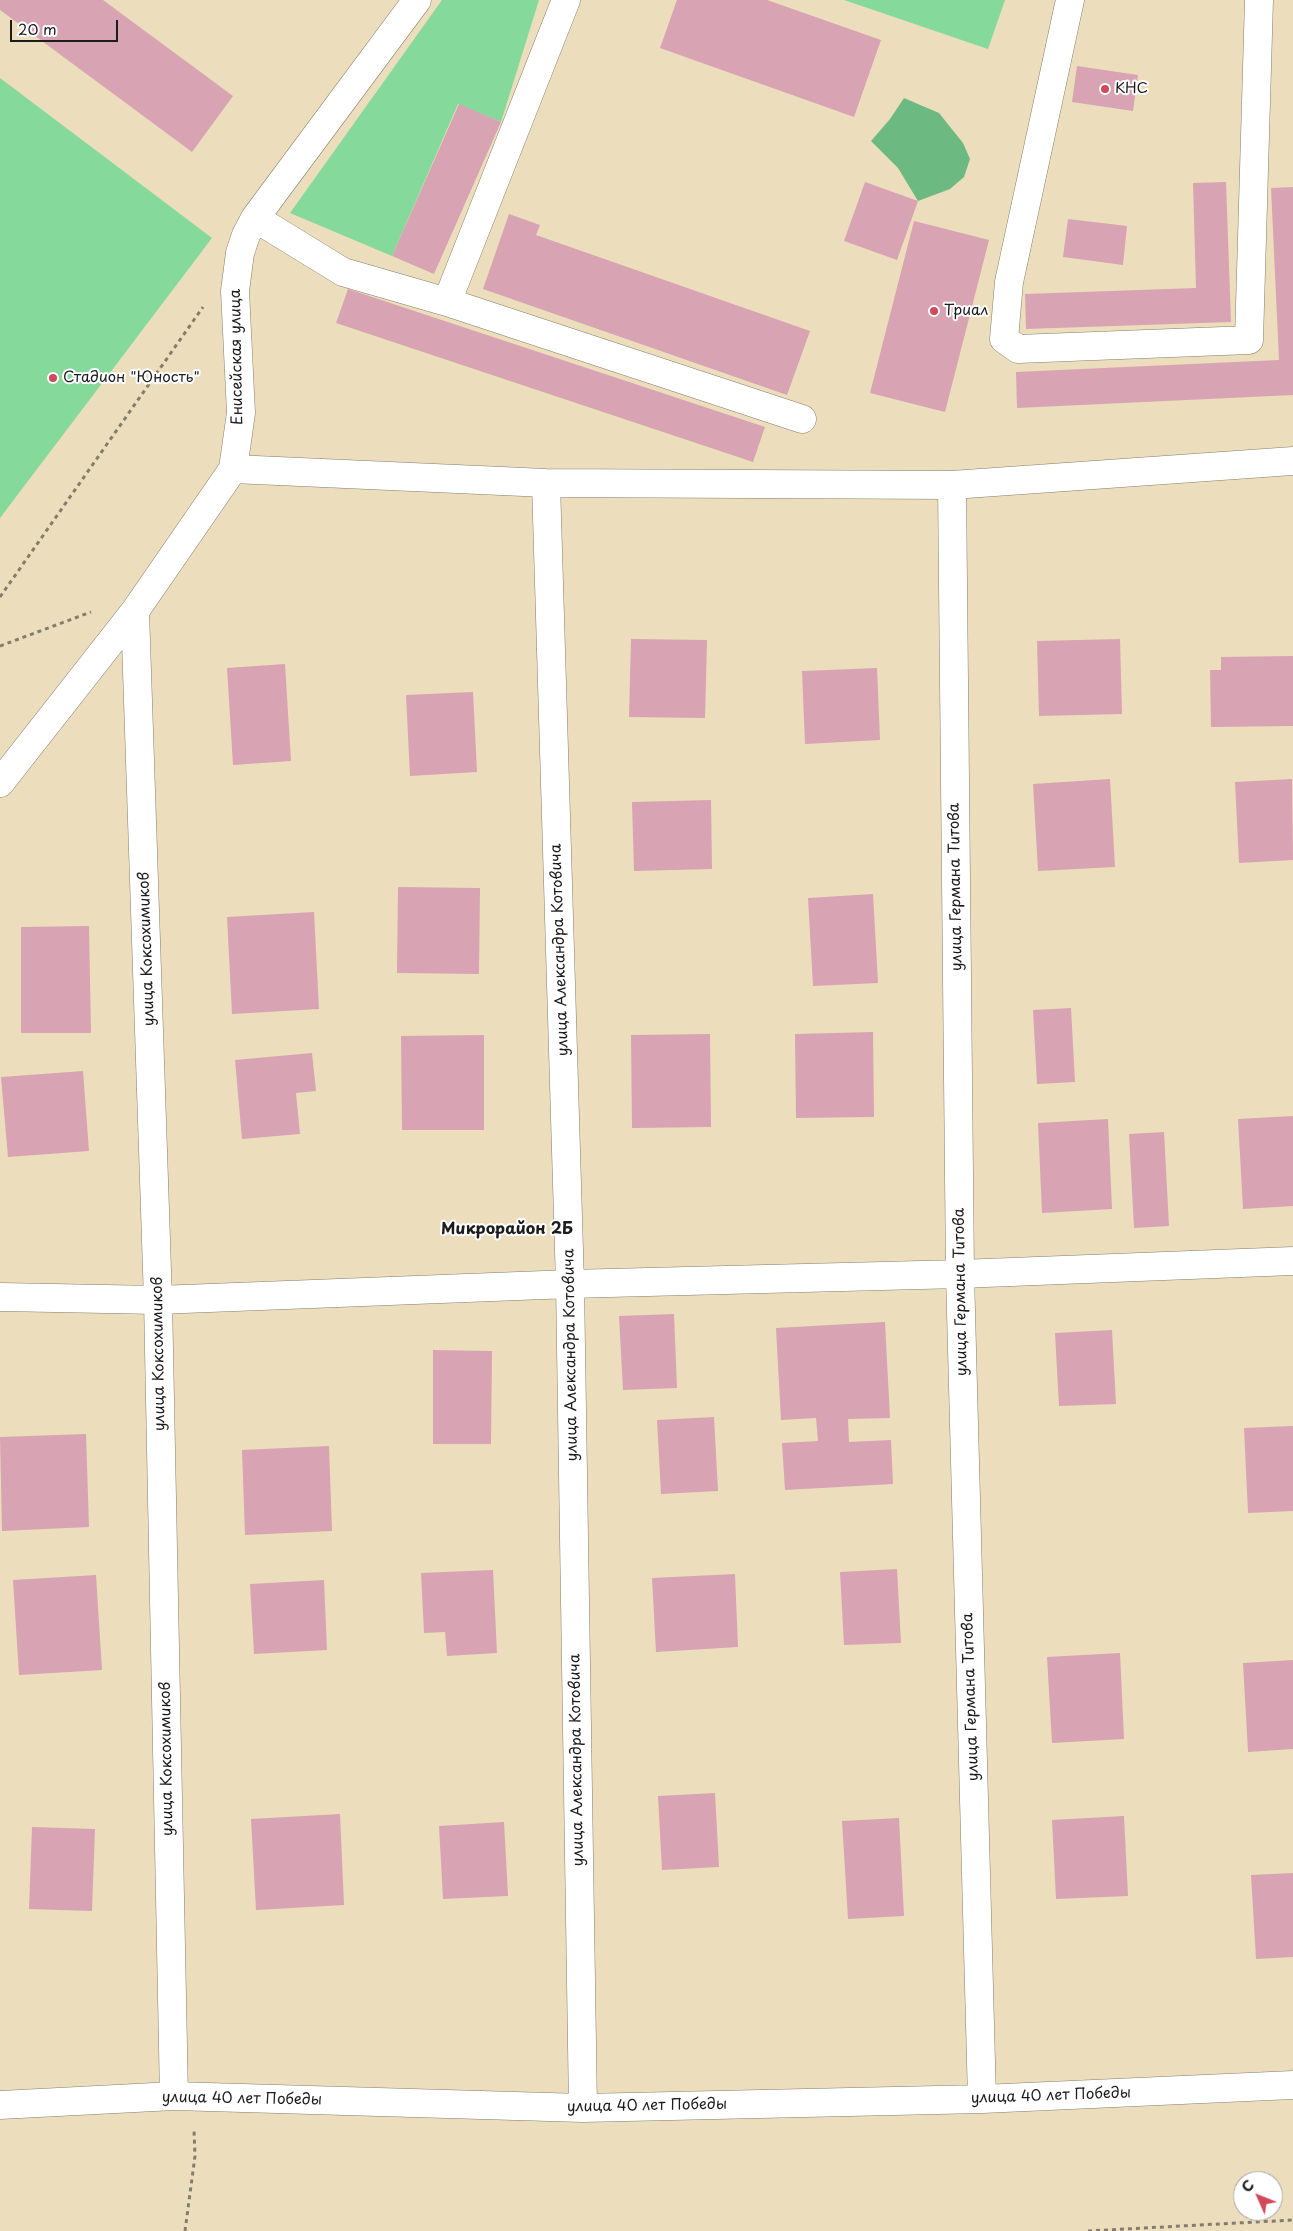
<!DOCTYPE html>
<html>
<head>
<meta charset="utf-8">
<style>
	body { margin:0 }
	#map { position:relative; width:1293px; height:2231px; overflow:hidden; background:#ecdebc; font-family:"Playpen Sans",sans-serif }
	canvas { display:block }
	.north { position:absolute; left:1233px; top:2171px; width:50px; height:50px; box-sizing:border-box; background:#fff; border:1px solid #a4a4a4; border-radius:50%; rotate:314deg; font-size:14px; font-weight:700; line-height:20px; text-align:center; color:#1c1c1c }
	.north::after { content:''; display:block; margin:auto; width:18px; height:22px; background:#d1495b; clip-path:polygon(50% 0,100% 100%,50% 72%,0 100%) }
	.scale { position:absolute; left:10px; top:20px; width:108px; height:22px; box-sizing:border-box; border:2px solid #1c1c1c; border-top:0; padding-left:6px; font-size:15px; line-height:18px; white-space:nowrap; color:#1c1c1c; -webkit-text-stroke:4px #fff; paint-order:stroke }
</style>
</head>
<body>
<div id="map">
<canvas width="1293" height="2231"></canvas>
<div class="north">С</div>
<div class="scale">20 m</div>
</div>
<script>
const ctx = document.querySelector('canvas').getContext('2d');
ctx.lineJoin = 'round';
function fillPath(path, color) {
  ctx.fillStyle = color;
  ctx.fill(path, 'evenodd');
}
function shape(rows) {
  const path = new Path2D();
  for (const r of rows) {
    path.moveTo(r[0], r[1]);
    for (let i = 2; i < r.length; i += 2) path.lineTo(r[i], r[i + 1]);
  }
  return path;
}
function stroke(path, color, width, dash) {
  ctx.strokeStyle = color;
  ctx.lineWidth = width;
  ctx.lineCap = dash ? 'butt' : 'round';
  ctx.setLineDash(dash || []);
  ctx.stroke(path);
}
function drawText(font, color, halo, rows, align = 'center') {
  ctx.font = font + ' "Playpen Sans",sans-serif';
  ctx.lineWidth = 4;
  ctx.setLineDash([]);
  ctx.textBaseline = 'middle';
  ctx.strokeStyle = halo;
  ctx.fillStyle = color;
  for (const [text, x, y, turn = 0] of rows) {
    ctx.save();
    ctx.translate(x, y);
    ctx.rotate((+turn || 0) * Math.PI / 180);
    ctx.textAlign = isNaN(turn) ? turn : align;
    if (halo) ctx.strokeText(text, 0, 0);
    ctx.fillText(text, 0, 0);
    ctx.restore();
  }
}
const green = shape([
	[442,0,539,0,501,122,458,104,392,256,290,213],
	[844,0,1005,0,988,49],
	[0,78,212,238,0,518]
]);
const forest = shape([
	[904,98,939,113,963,143,970,159,964,177,950,189,918,201,898,168,871,141,890,119]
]);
const building = shape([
	[0,0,103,0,233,96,192,152,0,10],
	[677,0,767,0,881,40,854,117,660,48],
	[1077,66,1138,75,1133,111,1072,102],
	[459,104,501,122,434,274,392,256],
	[865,182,918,201,897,260,844,241],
	[1226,182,1231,322,1026,329,1025,294,1196,288,1193,183],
	[1293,187,1293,395,1017,408,1016,372,1279,360,1271,188],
	[509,214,540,225,536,235,810,331,787,395,483,289],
	[1068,219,1127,226,1123,265,1063,257],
	[914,221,989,240,945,412,870,393],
	[348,289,765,427,753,462,336,323],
	[631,639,707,640,705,718,629,717],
	[1120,639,1122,714,1039,716,1037,641],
	[1293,656,1293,726,1211,727,1210,670,1221,670,1221,657],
	[285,664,291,761,233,765,227,668],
	[877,668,880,740,805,744,802,671],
	[473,692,477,772,410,776,406,695],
	[1110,779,1115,867,1038,871,1033,784],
	[1292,779,1293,860,1239,863,1235,782],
	[711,800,712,869,634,871,632,802],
	[398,887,480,888,479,974,397,973],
	[873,894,878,983,813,986,808,898],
	[314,912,319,1009,232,1014,227,917],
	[89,926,91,1033,21,1033,21,927],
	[1071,1008,1075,1082,1037,1084,1033,1010],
	[873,1032,874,1117,796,1118,795,1034],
	[710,1034,711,1127,632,1128,631,1035],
	[484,1035,484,1130,402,1130,401,1036],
	[312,1053,316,1091,296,1093,300,1134,242,1139,235,1060],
	[83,1071,89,1151,8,1157,1,1077],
	[1293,1116,1293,1206,1243,1209,1238,1119],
	[1108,1119,1112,1209,1042,1213,1038,1123],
	[1164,1132,1169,1226,1134,1228,1129,1134],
	[674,1314,677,1388,623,1390,619,1316],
	[885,1322,890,1418,848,1419,849,1442,891,1440,893,1484,785,1490,782,1443,818,1441,816,1418,781,1420,776,1328],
	[1112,1330,1116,1404,1059,1406,1055,1333],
	[433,1350,492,1351,491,1444,433,1444],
	[714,1417,718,1491,661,1494,657,1420],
	[1293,1426,1293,1511,1248,1513,1244,1428],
	[86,1434,89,1527,2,1531,0,1437],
	[329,1446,332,1531,245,1535,242,1450],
	[897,1569,901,1643,844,1645,840,1572],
	[493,1570,497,1653,447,1656,445,1632,424,1633,421,1573],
	[735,1574,738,1647,656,1652,652,1578],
	[96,1575,102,1670,19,1675,13,1580],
	[324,1580,327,1650,254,1654,250,1584],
	[1120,1653,1124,1739,1052,1743,1047,1657],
	[1293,1660,1293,1749,1248,1752,1243,1663],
	[715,1793,719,1867,662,1870,658,1796],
	[340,1814,344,1905,256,1910,251,1819],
	[1124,1816,1128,1896,1056,1899,1052,1820],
	[899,1818,904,1916,848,1919,842,1821],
	[504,1822,508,1896,443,1899,439,1826],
	[32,1827,95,1829,92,1911,29,1909],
	[1293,1873,1293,1957,1256,1959,1251,1875]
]);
const path = shape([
	[0,597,203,307],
	[0,646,91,612],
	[185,2231,195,2156,194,2130],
	[1088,2231,1293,2220]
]);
const minor = shape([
	[566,0,447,302,802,419],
	[1070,0,1009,282,1004,339,1018,349,1249,340,1259,0],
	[255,218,343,272,447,302],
	[233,469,546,483,952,485,1293,461],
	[546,483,570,1284,583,2108],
	[952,485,960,1274,982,2099],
	[135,611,158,1300,174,2096],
	[0,783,135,611,233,469,241,413,235,291,240,253,246,235,255,218,417,0],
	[0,1297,158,1300,570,1284,960,1274,1293,1261],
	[0,2105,174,2096,583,2108,982,2099,1293,2085]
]);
const markers = [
	[1105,89,5,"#d1495b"],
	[934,311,5,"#d1495b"],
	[53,378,5,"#d1495b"]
];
const poiNames = [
	["КНС",1115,89],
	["Триал",944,311],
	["Стадион \"Юность\"",63,378]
];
const streetNames = [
	["Енисейская улица",237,357,-91],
	["улица Германа Титова",956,887,-91],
	["улица Коксохимиков",147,949,-92],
	["улица Александра Котовича",560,950,-92],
	["улица Германа Титова",961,1292,-91],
	["улица Коксохимиков",159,1354,-91],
	["улица Александра Котовича",571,1355,-91],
	["улица Германа Титова",971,1697,-92],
	["улица Коксохимиков",167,1759,-91],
	["улица Александра Котовича",577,1760,-91],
	["улица 40 лет Победы",1051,2096,-2],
	["улица 40 лет Победы",242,2099,1],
	["улица 40 лет Победы",647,2106,-1]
];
const neighbourhoodNames = [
	["Микрорайон 2Б",507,1230]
];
fillPath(green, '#85d99a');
fillPath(forest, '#6cb982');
fillPath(building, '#d8a3b2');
stroke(minor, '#847d6c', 29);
stroke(path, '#847d6c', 3, [4, 4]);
stroke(minor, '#fff', 28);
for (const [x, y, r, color] of markers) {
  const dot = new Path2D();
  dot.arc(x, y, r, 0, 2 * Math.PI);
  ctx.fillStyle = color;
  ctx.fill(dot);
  stroke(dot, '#fff', 2);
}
drawText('15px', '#1c1c1c', '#fff', poiNames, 'left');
drawText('15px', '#1c1c1c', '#fff', streetNames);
drawText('bold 16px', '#1c1c1c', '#fff', neighbourhoodNames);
</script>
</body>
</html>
